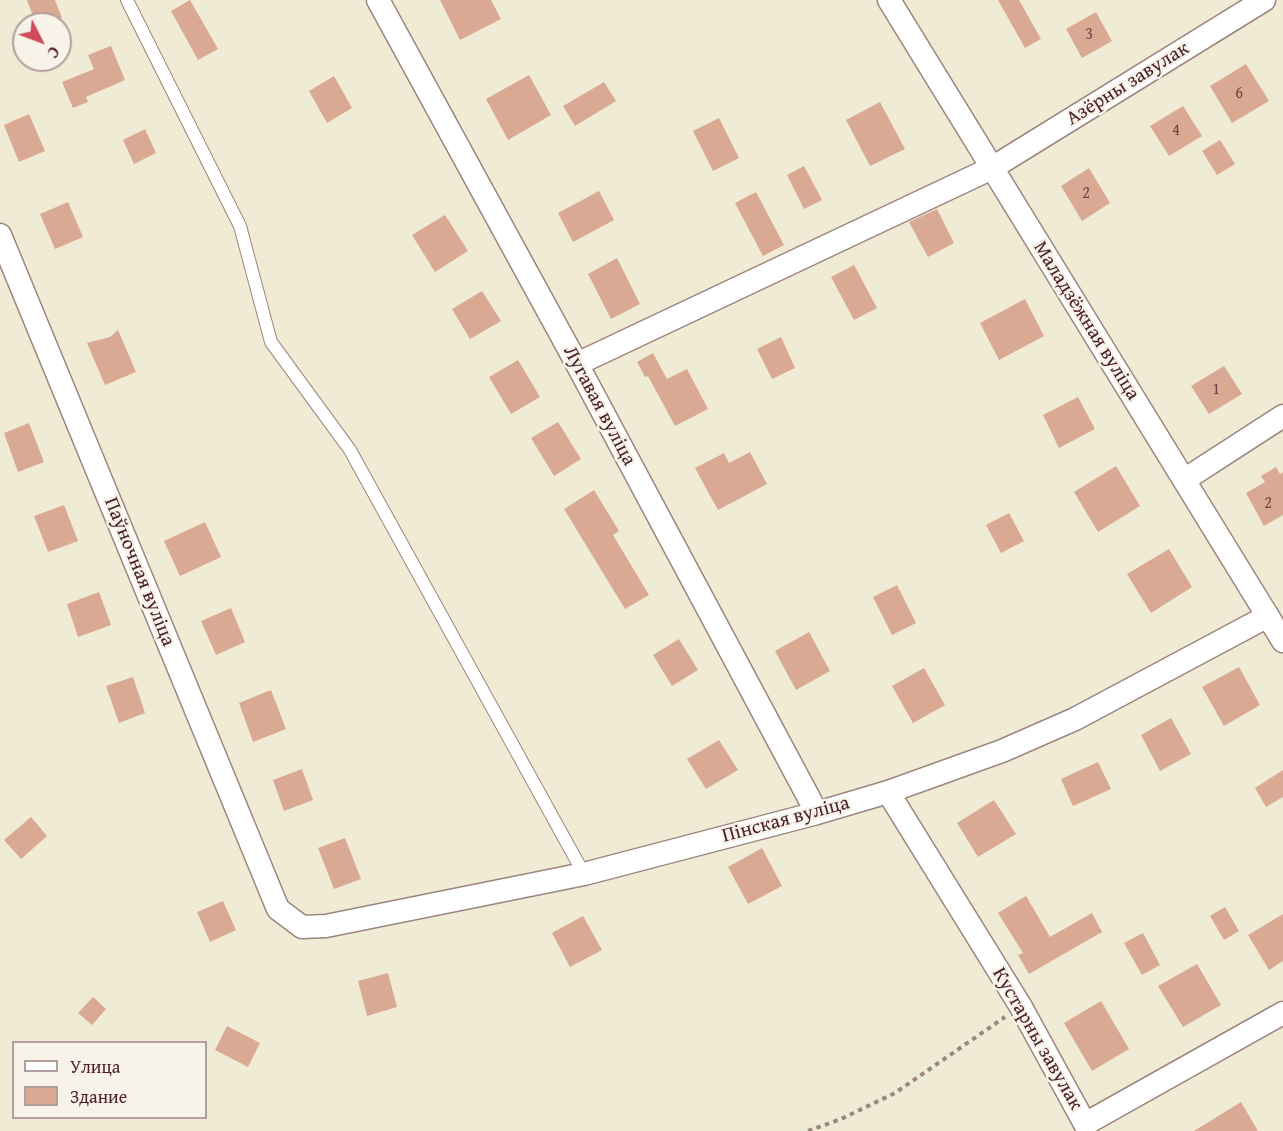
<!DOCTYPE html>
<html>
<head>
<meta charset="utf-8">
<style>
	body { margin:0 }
	#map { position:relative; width:1283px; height:1131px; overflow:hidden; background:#f0ebd5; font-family:"Gentium Book Plus",serif }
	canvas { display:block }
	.legend { position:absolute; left:12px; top:1041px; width:195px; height:78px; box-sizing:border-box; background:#f7f3e8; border:2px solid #b29e9c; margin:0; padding:8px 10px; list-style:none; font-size:18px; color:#4a1f2b }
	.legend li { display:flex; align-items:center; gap:12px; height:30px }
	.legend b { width:30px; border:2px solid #b29e9c }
	.north { position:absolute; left:12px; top:12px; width:60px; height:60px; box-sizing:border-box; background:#f7f3e8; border:2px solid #b29e9c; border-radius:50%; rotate:132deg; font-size:16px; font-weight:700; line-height:24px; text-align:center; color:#4a1f2b }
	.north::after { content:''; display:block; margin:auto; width:21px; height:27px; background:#d1495b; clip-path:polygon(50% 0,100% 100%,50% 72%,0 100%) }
</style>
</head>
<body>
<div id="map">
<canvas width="1283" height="1131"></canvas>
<ul class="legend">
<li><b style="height:8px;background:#fff"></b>Улица</li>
<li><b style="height:16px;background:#daa994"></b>Здание</li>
</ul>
<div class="north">С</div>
</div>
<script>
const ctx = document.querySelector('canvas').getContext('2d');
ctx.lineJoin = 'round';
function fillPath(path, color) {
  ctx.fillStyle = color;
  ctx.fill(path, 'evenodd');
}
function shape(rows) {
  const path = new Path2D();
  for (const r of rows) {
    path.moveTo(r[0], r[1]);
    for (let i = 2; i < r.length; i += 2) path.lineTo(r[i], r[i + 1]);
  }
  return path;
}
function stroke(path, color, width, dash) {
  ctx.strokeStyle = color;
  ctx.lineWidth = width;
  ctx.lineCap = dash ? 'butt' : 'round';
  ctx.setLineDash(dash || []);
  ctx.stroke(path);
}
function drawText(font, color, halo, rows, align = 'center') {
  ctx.font = font + ' "Gentium Book Plus",serif';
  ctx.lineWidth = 5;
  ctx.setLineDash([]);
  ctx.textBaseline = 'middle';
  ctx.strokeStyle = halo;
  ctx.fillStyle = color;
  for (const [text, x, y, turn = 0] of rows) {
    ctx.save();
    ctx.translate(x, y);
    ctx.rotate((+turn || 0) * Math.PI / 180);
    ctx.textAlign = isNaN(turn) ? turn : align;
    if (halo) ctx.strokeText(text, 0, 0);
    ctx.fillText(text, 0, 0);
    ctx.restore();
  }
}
const building = shape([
	[27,0,55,0,62,18,48,24,36,24],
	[190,0,218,49,198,60,171,11],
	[440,0,491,0,501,19,460,40],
	[998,0,1019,0,1041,39,1025,48],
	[1096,12,1112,41,1082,58,1066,29],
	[111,46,125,80,86,97,88,102,73,108,62,82,94,69,88,55],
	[1246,64,1269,101,1232,123,1210,86],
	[529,75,551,115,508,140,486,99],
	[334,76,352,108,327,123,309,91],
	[604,82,616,101,575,126,563,106],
	[880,102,905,149,870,166,846,120],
	[1183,106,1202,136,1169,156,1150,126],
	[29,114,45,151,19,162,4,125],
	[719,118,739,158,713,171,693,131],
	[145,129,156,153,134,164,123,140],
	[1220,140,1235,164,1217,175,1202,151],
	[804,166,822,200,804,209,787,175],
	[1089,168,1110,203,1082,221,1061,186],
	[599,191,614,220,573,242,558,213],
	[756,192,784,245,763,256,735,203],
	[68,202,83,237,55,249,40,214],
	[937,209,954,243,928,257,909,222],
	[445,215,468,251,435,272,412,235],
	[617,258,640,304,611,319,588,274],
	[854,265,877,308,854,320,831,277],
	[482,291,501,321,470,339,452,309],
	[1025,299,1044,336,999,360,980,323],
	[118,330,136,372,105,385,87,343,110,337],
	[781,337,795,368,772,379,757,349],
	[653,353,667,379,687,369,708,409,675,426,648,376,645,377,637,362],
	[518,360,540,397,511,414,489,377],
	[1224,366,1242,394,1209,414,1191,386],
	[1078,397,1095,429,1059,448,1043,415],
	[558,422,581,459,554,476,531,438],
	[29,423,44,462,18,472,4,433],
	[750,452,767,484,718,510,695,468,724,453,729,463],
	[1116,466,1140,506,1098,532,1074,492],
	[1276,467,1280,474,1283,472,1283,515,1264,526,1246,493,1265,482,1261,476],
	[594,490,619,531,613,535,649,595,625,609,564,509],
	[64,505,78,541,48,552,34,516],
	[1009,513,1024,541,1001,553,986,525],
	[205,522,221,557,180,576,164,541],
	[1169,549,1192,587,1151,613,1127,574],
	[897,585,916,623,892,635,873,597],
	[99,592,111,625,78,637,67,604],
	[231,608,245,642,216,655,201,621],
	[809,632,830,671,796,690,775,651],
	[679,639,698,670,672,686,653,655],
	[1239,667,1260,705,1224,726,1202,687],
	[924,668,945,705,913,723,892,686],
	[133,677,145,713,119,723,106,686],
	[271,690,286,729,253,742,239,703],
	[1171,718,1191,754,1160,771,1141,735],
	[719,740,738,770,706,789,687,759],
	[1098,762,1111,789,1073,806,1061,779],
	[302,769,313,800,284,811,273,780],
	[1283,770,1283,797,1266,807,1255,788],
	[994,800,1016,834,978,857,957,823],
	[31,817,47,836,21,859,4,840],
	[345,838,361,879,334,889,318,848],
	[762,848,782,886,748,904,728,867],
	[1026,896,1050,937,1092,913,1102,932,1029,974,1018,955,1023,953,998,913],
	[223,901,236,930,210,942,197,912],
	[1225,907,1239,931,1224,940,1210,916],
	[1283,914,1283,961,1269,970,1248,935],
	[583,916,602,950,570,967,552,933],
	[1143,933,1160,965,1142,975,1124,943],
	[1197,964,1221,1005,1183,1027,1158,986],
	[388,973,397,1007,367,1016,358,981],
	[93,997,106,1009,92,1025,78,1013],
	[1101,1001,1129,1049,1092,1071,1064,1023],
	[227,1026,260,1043,248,1067,215,1050],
	[1241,1102,1258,1131,1194,1131]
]);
const path = shape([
	[808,1131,841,1119,895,1093,1005,1017]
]);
const lane = shape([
	[127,0,240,226,271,342,350,450,584,874]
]);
const street = shape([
	[378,0,577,364,817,813],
	[889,0,1283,641],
	[0,235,278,909,302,927,326,926,584,874,817,813,888,792,1002,751,1075,719,1268,616],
	[577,364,992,168,1264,0],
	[1184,480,1283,416],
	[888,792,1021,1007,1085,1124,1283,1013]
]);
const numberNames = [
	["3",1089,35],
	["6",1239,94],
	["4",1176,131],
	["2",1086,194],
	["1",1216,390],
	["2",1268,504]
];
const streetNames = [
	["Азёрны завулак",1128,84,-32],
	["Маладзёжная вуліца",1086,321,58],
	["Лугавая вуліца",599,406,62],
	["Паўночная вуліца",139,572,68],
	["Пінская вуліца",786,820,-15],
	["Кустарны завулак",1037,1039,60]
];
fillPath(building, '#daa994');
stroke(lane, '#9d8580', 14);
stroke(street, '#9d8580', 25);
stroke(path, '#9d8580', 4, [4.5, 4.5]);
stroke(lane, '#fff', 12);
stroke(street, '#fff', 22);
drawText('16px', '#6e4245', null, numberNames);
drawText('20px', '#4a1f2b', '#f7f3e8', streetNames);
</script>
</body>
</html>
